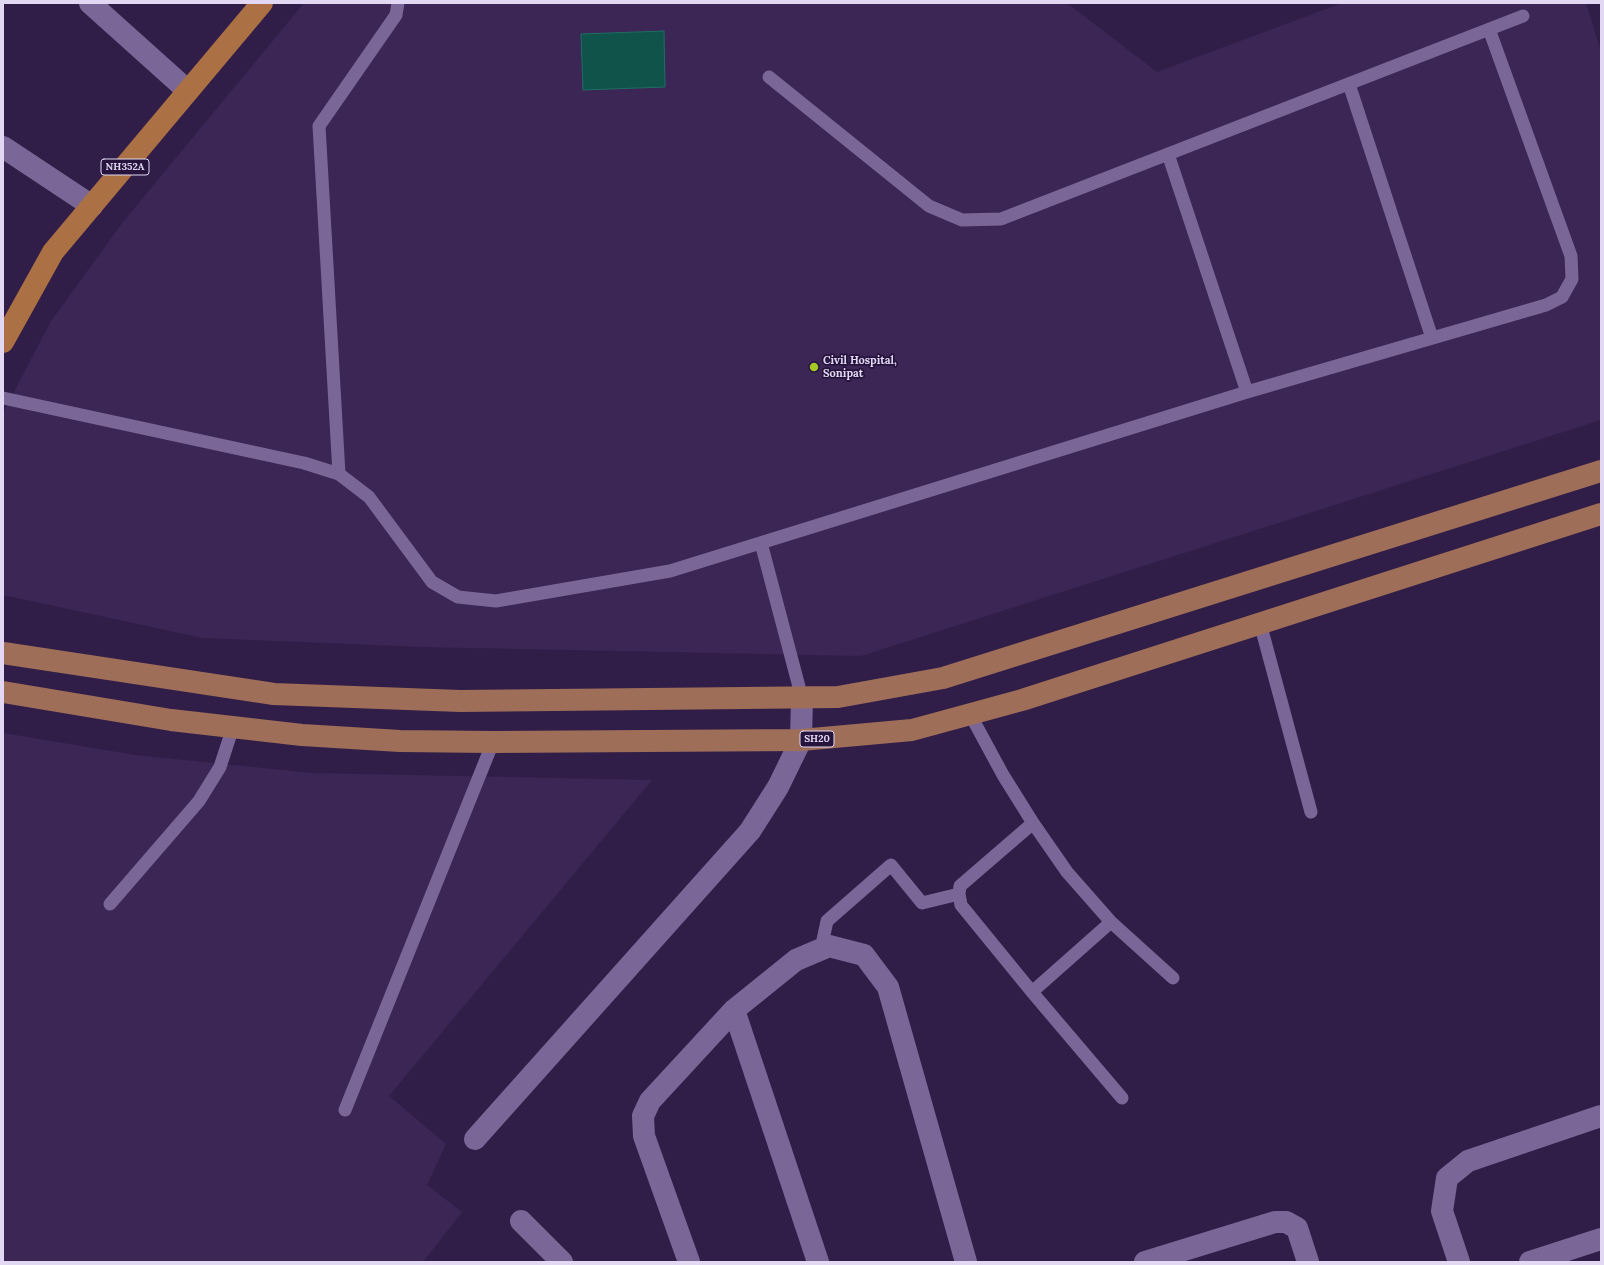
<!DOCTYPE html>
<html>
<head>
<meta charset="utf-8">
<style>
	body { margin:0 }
	#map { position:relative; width:1604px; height:1265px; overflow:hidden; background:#311e48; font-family:Lora,serif }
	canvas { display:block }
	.frame { position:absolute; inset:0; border:4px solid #e2d8f3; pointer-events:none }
</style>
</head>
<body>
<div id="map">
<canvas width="1604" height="1265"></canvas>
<div class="frame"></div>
</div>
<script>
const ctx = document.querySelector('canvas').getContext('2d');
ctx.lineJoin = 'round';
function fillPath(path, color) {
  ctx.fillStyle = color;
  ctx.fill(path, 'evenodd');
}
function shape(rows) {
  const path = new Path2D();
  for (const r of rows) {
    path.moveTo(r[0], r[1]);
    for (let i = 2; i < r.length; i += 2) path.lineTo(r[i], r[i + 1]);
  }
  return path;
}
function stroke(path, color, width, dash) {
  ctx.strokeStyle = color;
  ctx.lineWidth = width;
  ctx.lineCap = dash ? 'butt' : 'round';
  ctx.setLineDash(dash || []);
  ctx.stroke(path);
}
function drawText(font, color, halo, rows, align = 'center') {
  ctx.font = font + ' Lora,serif';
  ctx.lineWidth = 3.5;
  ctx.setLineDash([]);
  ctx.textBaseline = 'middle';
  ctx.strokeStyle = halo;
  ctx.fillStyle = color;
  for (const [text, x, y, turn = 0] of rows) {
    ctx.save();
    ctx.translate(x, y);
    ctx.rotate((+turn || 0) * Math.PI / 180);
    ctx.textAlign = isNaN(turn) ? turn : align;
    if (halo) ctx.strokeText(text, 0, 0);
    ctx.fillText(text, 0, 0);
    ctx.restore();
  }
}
const built = shape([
	[304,3,1067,3,1157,72,1342,3,1586,3,1601,52,1601,420,861,656,424,647,203,638,3,595,3,413,51,321,123,222],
	[3,733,135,755,312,773,652,780,389,1096,446,1144,427,1185,462,1212,423,1262,3,1262]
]);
const building = shape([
	[664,31,665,87,583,90,581,34,664,31]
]);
const service = shape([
	[769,77,929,206,962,220,1001,219,1523,16],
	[1349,84,1432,338],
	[1168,154,1247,392],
	[3,398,304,463,339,474,369,497,432,582,458,597,496,601,670,571,1247,392,1546,305,1562,297,1572,279,1571,256,1489,29],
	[339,474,319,126,396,15,398,3],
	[761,543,802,698],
	[1260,623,1311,812],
	[970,714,1003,775,1033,823,1067,872,1111,922,1173,978],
	[1033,823,960,886,959,894,961,905,1032,992,1122,1098],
	[110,904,199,801,220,767,233,727],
	[821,949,827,921,891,865,922,903,959,894],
	[1032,992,1111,922],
	[345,1110,493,742]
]);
const minor = shape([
	[90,3,188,91],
	[3,147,92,206],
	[734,1010,818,1262],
	[475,1139,750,831,778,787,801,740,802,698],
	[521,1221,562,1262],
	[689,1262,644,1136,643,1116,650,1101,734,1010,796,960,829,946,864,955,888,987,966,1262],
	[1145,1262,1275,1222,1286,1222,1297,1228,1308,1262],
	[1459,1262,1442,1211,1447,1178,1468,1161,1601,1116],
	[1530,1262,1601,1239]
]);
const primary = shape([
	[3,653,274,694,460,701,838,697,943,678,1601,471],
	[3,692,171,720,302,735,400,741,493,742,801,740,912,730,1022,700,1601,514]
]);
const trunk = shape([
	[3,342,53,252,262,3]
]);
const markers = [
	[814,367,5,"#a4c824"]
];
const shields = [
	[125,167,48],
	[817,739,34]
];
const shieldNames = [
	["NH352A",125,167],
	["SH20",817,739]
];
const poiNames = [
	["Civil Hospital,",823,361],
	["Sonipat",823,374]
];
fillPath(built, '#3b2656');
fillPath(building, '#10534b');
stroke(building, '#1f6e63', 1);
stroke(service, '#7a6797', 13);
stroke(minor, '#7a6797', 22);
stroke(primary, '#9f6e59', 22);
stroke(trunk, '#ab7044', 22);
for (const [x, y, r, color] of markers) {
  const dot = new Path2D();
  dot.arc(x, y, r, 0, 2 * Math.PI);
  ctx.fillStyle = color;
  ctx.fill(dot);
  stroke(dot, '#27143d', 1.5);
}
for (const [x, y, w] of shields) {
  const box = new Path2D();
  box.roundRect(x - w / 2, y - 8, w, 16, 3);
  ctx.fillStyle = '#27143d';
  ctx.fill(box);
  stroke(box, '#e2d8f3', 1);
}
drawText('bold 10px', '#e2d8f3', null, shieldNames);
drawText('bold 11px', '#e2d8f3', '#27143d', poiNames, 'left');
</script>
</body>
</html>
